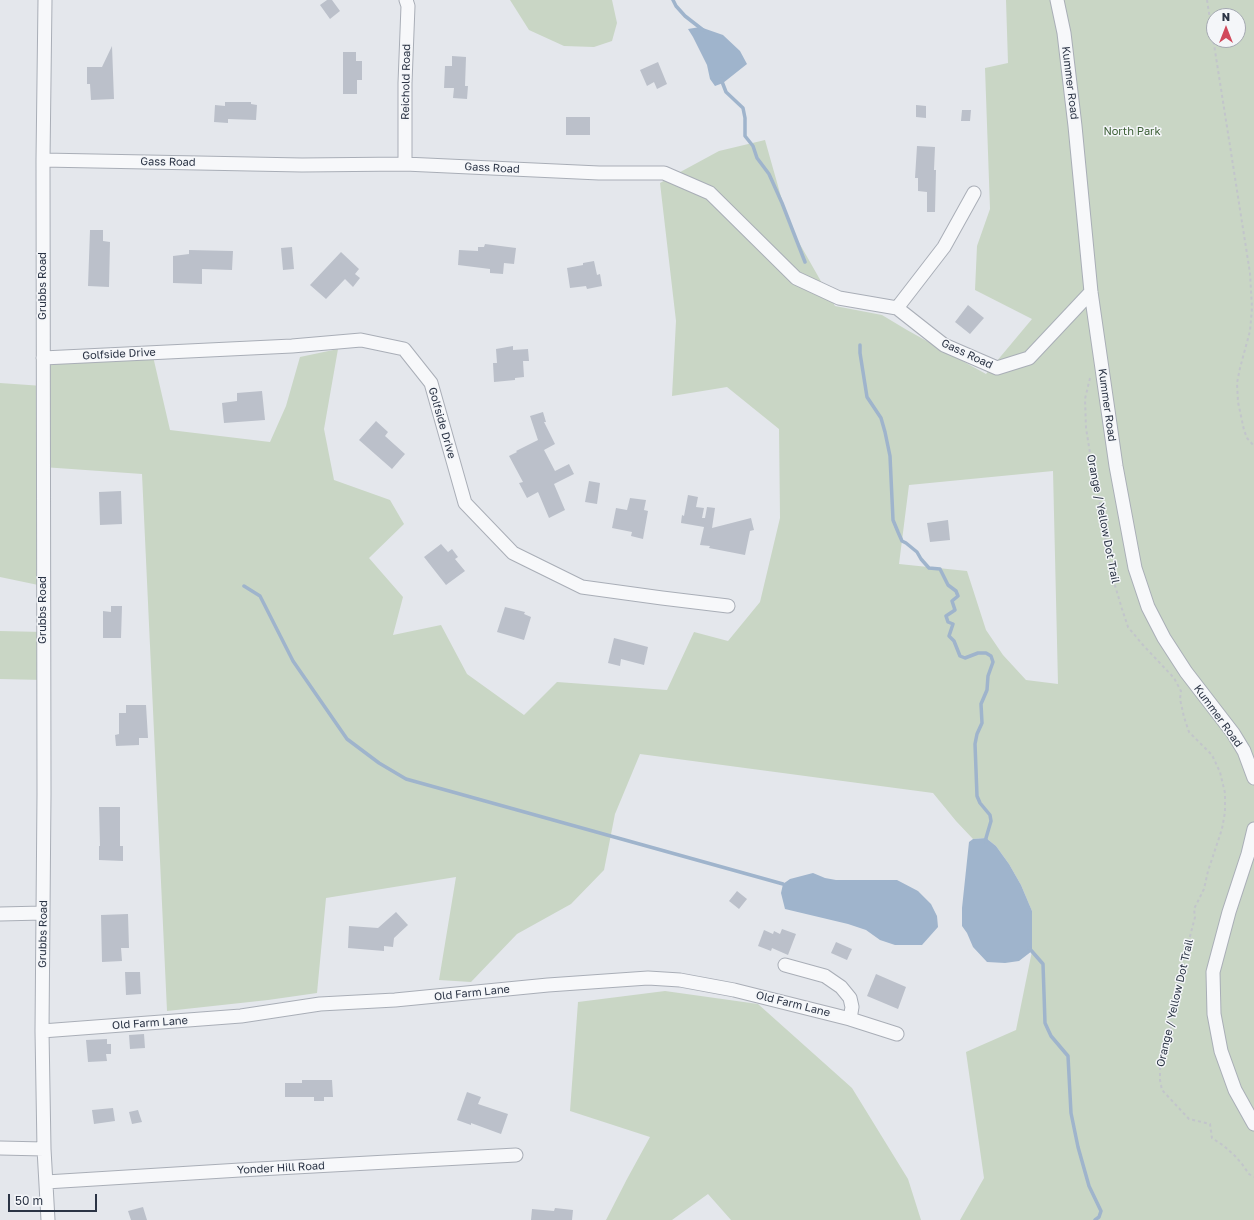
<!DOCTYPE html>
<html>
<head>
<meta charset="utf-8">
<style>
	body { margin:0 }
	#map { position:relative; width:1254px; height:1220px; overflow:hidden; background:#e4e7ec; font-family:"Golos Text",sans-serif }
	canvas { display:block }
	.north { position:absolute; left:1206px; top:8px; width:40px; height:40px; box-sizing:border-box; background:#f4f6f9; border:1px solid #a4a8b1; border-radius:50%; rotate:0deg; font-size:11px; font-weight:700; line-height:16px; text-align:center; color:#2b3445 }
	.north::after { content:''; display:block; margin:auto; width:14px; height:18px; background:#d1495b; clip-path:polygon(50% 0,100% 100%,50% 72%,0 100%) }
	.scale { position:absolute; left:8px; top:1194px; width:89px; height:18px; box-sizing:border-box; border:2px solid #2b3445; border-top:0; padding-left:5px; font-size:12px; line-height:14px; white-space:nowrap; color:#2b3445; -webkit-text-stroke:3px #f4f6f9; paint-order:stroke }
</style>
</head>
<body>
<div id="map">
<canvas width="1254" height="1220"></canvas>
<div class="north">N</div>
<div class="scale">50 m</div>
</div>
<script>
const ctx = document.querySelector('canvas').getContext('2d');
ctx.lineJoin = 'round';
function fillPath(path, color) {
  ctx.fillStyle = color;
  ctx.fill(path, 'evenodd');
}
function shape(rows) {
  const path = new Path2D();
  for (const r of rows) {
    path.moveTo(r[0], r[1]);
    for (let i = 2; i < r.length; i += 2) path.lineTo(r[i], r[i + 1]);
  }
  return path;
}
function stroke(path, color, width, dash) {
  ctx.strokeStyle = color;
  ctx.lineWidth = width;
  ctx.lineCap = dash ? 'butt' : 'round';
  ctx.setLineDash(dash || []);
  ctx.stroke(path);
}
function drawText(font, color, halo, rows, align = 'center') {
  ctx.font = font + ' "Golos Text",sans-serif';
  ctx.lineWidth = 3;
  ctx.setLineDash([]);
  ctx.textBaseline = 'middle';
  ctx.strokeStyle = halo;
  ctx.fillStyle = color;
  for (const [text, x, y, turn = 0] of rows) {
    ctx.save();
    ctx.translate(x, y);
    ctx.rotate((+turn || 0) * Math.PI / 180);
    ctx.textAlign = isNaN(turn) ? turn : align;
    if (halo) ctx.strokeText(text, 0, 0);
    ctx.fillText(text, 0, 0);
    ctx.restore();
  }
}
const green = shape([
	[510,0,612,0,617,23,612,41,594,47,564,46,529,30],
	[1006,0,1254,0,1254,1220,960,1220,984,1178,966,1052,1016,1030,1032,951,1032,911,1021,885,1009,864,996,846,986,838,973,839,956,821,933,793,640,754,615,814,604,870,571,904,517,934,471,982,439,980,456,877,326,898,317,993,268,1000,167,1011,142,474,43,467,43,586,0,577,0,383,43,386,43,358,152,352,170,430,270,442,286,406,300,357,338,349,324,429,334,480,390,500,404,524,369,558,403,597,393,635,441,625,467,674,524,715,557,682,667,690,694,632,728,641,760,602,780,518,779,429,727,387,672,396,676,321,660,183,719,151,765,140,789,225,835,306,882,315,907,330,986,374,1032,319,975,290,977,246,990,209,985,68,1008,63],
	[1214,16,1238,16,1238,40,1214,40],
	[1053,471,1058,684,1026,680,1003,655,986,630,967,571,899,564,909,485],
	[0,631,43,632,43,680,0,679],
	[665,991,758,1004,852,1088,908,1179,921,1220,731,1220,708,1194,672,1220,606,1220,627,1179,650,1137,570,1111,578,1002]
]);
const water = shape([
	[700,27,723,35,740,51,747,64,723,83,715,86,710,79,707,65,693,37,688,29],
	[986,838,996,846,1009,864,1021,885,1032,911,1032,951,1019,961,1005,963,987,962,973,947,967,933,962,926,962,908,969,842,973,839],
	[813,873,825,878,836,880,897,880,918,891,931,904,937,916,938,927,922,945,895,945,880,940,866,930,848,924,785,909,781,893,783,884,790,879]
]);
const stream = shape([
	[673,0,676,6,685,16,703,30],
	[721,79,726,92,743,108,745,118,745,136,753,146,757,158,769,174,782,203,805,262],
	[860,345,860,353,867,397,881,418,885,432,890,456,893,520,898,532,902,541,906,543,917,552,921,559,929,568,940,569,948,585,956,591,958,596,952,601,955,610,946,616,948,622,953,624,949,636,954,641,960,656,965,658,978,653,986,653,991,656,993,662,988,676,987,690,981,704,982,723,977,734,975,744,977,796,980,803,990,815,991,821,986,838,986,842],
	[244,586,260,596,293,661,347,739,379,763,406,779,783,884],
	[1029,948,1043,964,1045,1023,1051,1036,1068,1056,1071,1113,1078,1147,1089,1186,1101,1211,1099,1217,1095,1220]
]);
const building = shape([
	[327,0,332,0,340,11,330,19,320,5],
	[112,46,114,99,91,100,90,84,87,84,87,67,102,67],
	[343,52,356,52,356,61,362,61,362,80,357,80,357,94,343,94],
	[452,56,466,57,465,86,468,86,467,99,453,98,454,88,444,88,445,66,452,66],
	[658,62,667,84,657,89,654,82,647,86,640,70],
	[225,102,251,102,251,104,257,105,256,120,228,119,228,123,214,122,215,105,225,106],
	[916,105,926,106,926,118,916,117],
	[962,110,971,110,970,121,961,121],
	[566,117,590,117,590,135,566,135],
	[917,146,935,147,934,170,936,170,935,212,927,212,927,192,918,191,918,178,915,178],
	[90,230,103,230,103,241,110,242,109,287,88,286],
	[485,244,516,248,514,264,504,263,503,274,490,273,490,269,458,265,459,250,478,251,478,247,484,247],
	[292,247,294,269,283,270,281,248],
	[189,250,233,251,232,270,202,269,202,284,173,283,173,256,189,254],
	[341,252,359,269,355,274,360,278,353,287,345,279,326,299,310,285],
	[594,261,597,275,600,274,602,286,587,289,586,286,570,288,567,268,583,265,583,263],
	[968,305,984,318,970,334,955,322],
	[513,346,513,350,528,349,529,361,523,361,524,377,515,378,515,380,494,382,493,363,497,363,496,349],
	[262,391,265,420,224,423,222,403,237,401,237,393],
	[543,412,546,422,544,422,555,444,544,450,555,471,569,464,574,474,554,484,565,510,549,518,538,492,527,498,519,483,523,482,509,456,517,452,516,451,538,440,530,416],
	[376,421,388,432,385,436,405,454,392,469,359,440],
	[589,481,600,483,597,504,585,502],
	[121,491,122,524,100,525,99,492],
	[688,495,698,497,696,507,704,508,702,518,705,518,707,507,715,508,712,528,751,518,754,530,750,531,745,555,709,548,710,546,700,545,704,527,681,523,682,515,684,516],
	[630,498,646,500,644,510,648,511,643,539,631,536,632,532,612,528,616,508,627,510],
	[948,520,950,540,930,542,927,523],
	[441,544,448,552,452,549,458,557,455,559,465,571,446,585,424,557],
	[111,606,122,606,121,638,103,638,103,611,111,612],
	[505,607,525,612,524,614,531,617,524,640,497,632],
	[614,638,648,647,644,665,621,659,620,666,608,663],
	[126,705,146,705,148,738,139,738,139,745,116,746,115,735,119,734,119,713,126,713],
	[99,807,120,807,120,846,123,846,123,861,99,860,99,846,100,846],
	[737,891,747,899,739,909,729,901],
	[396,912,408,925,394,938,393,947,384,946,384,951,348,948,349,926,378,928],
	[128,914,129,948,121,948,122,961,102,962,101,915],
	[782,929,796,934,788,955,772,948,771,951,758,946,764,930,773,934,774,931,780,934],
	[836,942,852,949,847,960,831,953],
	[125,972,140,972,141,994,126,995],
	[876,974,906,987,898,1009,867,996],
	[144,1034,145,1048,130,1049,129,1035],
	[107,1039,107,1044,111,1044,111,1054,106,1054,107,1061,88,1062,86,1040],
	[302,1080,332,1080,333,1097,324,1097,324,1101,314,1101,314,1097,285,1097,285,1083,302,1083],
	[467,1092,481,1097,478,1104,508,1114,501,1134,471,1123,471,1125,457,1120],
	[113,1108,115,1121,94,1124,92,1110],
	[138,1110,142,1122,132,1124,129,1112],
	[143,1207,147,1220,131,1220,128,1211],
	[555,1208,573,1210,572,1220,531,1220,532,1209,554,1211]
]);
const path = shape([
	[1207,0,1250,273,1252,308,1250,331,1240,368,1237,383,1238,402,1244,430,1247,438,1254,446],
	[1090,378,1085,399,1086,428,1090,453,1095,472,1105,537,1114,582,1122,609,1128,627,1143,645,1174,678,1181,691,1180,699,1184,717,1189,732,1212,755,1220,772,1225,793,1225,812,1222,829,1208,871,1204,889,1194,909,1195,917,1180,975,1176,998,1171,1016,1172,1026,1167,1033,1162,1049,1160,1066,1160,1080,1162,1090,1189,1119,1210,1124,1212,1138,1224,1146,1235,1156,1242,1164,1249,1174,1254,1177]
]);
const minor = shape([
	[45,0,43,160,44,794,42,1031,44,1149,48,1220],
	[1057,0,1064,33,1075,126,1091,292,1116,466,1135,568,1148,607,1164,638,1186,672,1233,733,1244,751,1254,778],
	[43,160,302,165,405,164,599,173,664,173,710,193,796,278,839,298,897,308],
	[405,164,405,83,408,6,406,0],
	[974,193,944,247,897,308,944,345,997,368,1029,358,1091,292],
	[43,358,292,346,361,340,404,349,431,383,465,503,513,553,582,587,662,598,728,606],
	[1254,829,1248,854,1229,912,1213,972,1214,1014,1221,1051,1235,1090,1254,1124],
	[0,914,43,913],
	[785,965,825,976,841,987,850,998,852,1007,850,1019],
	[42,1031,241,1016,320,1004,395,1000,548,985,648,978,680,980,734,990,850,1019,897,1034],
	[0,1148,44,1149],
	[46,1182,240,1170,516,1155]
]);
const streetNames = [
	["Reichold Road",406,82,-89],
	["Kummer Road",1070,83,83],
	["Gass Road",168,162,1],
	["Gass Road",492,168,3],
	["Grubbs Road",43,286,-90],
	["Golfside Drive",119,354,-3],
	["Gass Road",967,354,25],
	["Kummer Road",1107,405,82],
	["Golfside Drive",442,423,74],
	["Orange / Yellow Dot Trail",1103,519,79],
	["Grubbs Road",43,610,-90],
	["Kummer Road",1218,716,54],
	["Grubbs Road",43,934,-89],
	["Old Farm Lane",472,993,-6],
	["Orange / Yellow Dot Trail",1175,1003,-77],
	["Old Farm Lane",793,1004,14],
	["Old Farm Lane",150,1023,-4],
	["Yonder Hill Road",281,1168,-3]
];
const parkNames = [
	["North Park",1132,132]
];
fillPath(green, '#c9d6c5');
fillPath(water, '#9fb4cc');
stroke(stream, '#9fb4cc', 3.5);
fillPath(building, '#bbc0ca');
stroke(minor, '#a9aeb7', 15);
stroke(path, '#c2c5cb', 2, [3, 3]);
stroke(minor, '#f7f8fa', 13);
drawText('11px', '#2b3445', '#f4f6f9', streetNames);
drawText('11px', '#3f6138', '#f4f6f9', parkNames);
</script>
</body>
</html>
